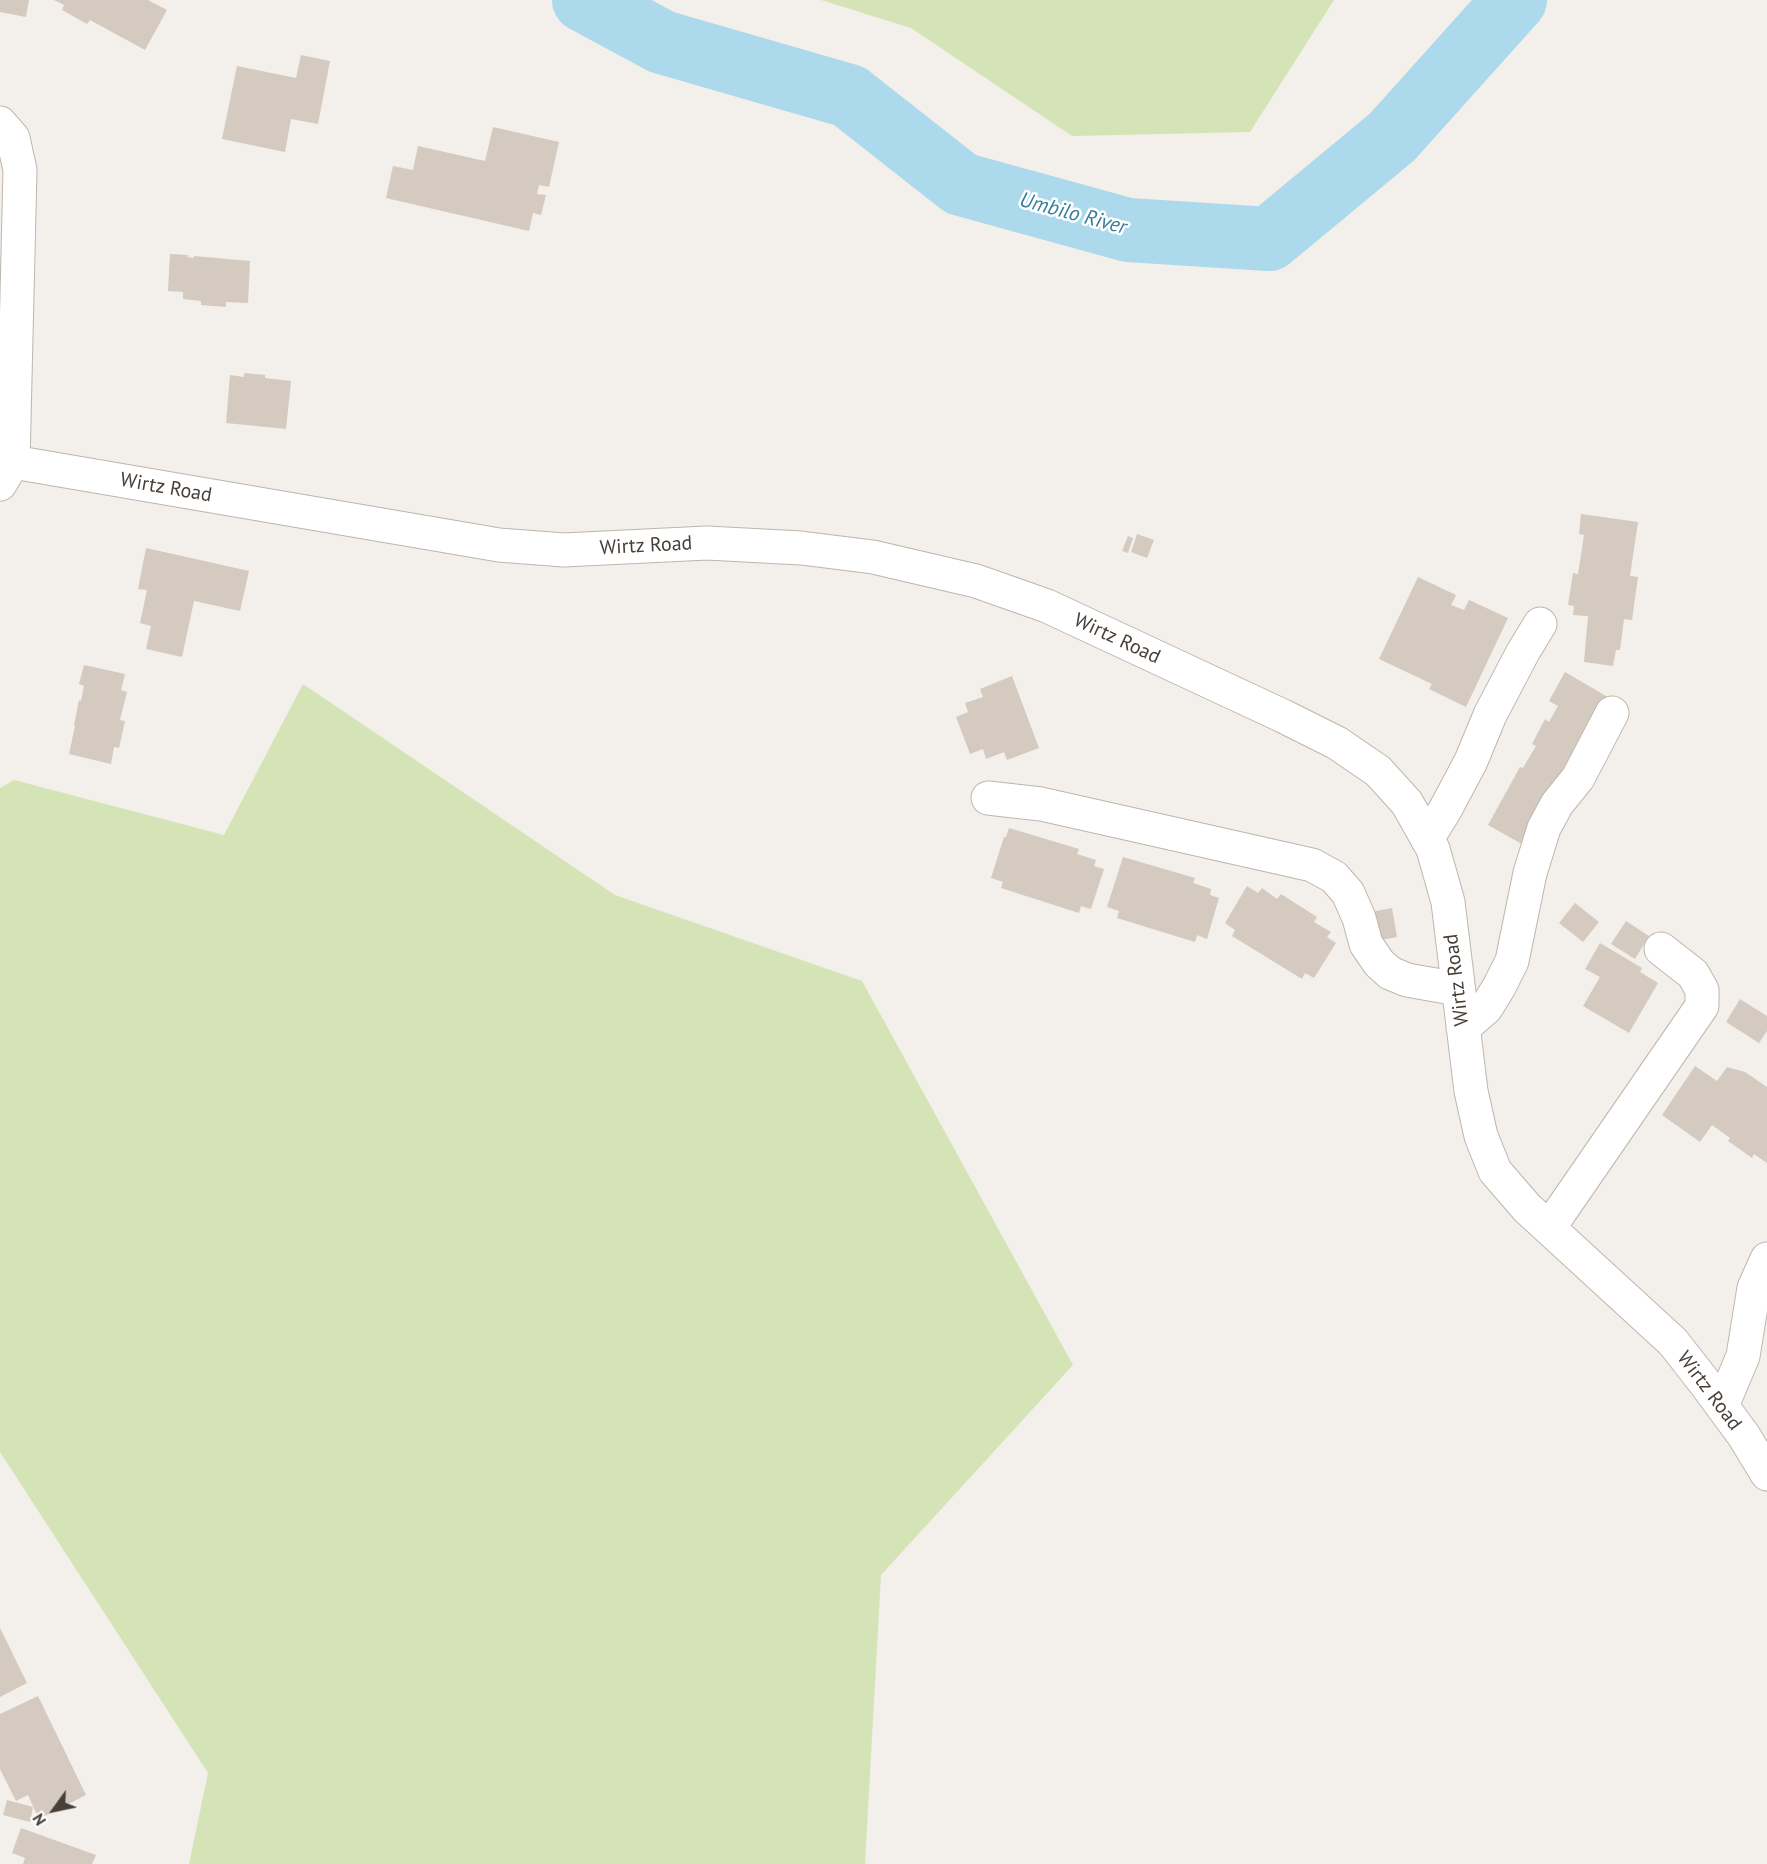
<!DOCTYPE html>
<html>
<head>
<meta charset="utf-8">
<style>
	body { margin:0 }
	#map { position:relative; width:1767px; height:1864px; overflow:hidden; background:#f3efea; font-family:"PT Sans",sans-serif }
	canvas { display:block }
	.north { position:absolute; left:24px; top:1780px; width:60px; height:60px; -webkit-text-stroke:4px #fff; paint-order:stroke; rotate:237deg; font-size:16px; font-weight:700; line-height:24px; text-align:center; color:#473f38 }
	.north::after { content:''; display:block; margin:auto; width:21px; height:27px; background:#473f38; clip-path:polygon(50% 0,100% 100%,50% 72%,0 100%) }
</style>
</head>
<body>
<div id="map">
<canvas width="1767" height="1864"></canvas>
<div class="north">N</div>
</div>
<script>
const ctx = document.querySelector('canvas').getContext('2d');
ctx.lineJoin = 'round';
function fillPath(path, color) {
  ctx.fillStyle = color;
  ctx.fill(path, 'evenodd');
}
function shape(rows) {
  const path = new Path2D();
  for (const r of rows) {
    path.moveTo(r[0], r[1]);
    for (let i = 2; i < r.length; i += 2) path.lineTo(r[i], r[i + 1]);
  }
  return path;
}
function stroke(path, color, width, dash) {
  ctx.strokeStyle = color;
  ctx.lineWidth = width;
  ctx.lineCap = dash ? 'butt' : 'round';
  ctx.setLineDash(dash || []);
  ctx.stroke(path);
}
function drawText(font, color, halo, rows, align = 'center') {
  ctx.font = font + ' "PT Sans",sans-serif';
  ctx.lineWidth = 5;
  ctx.setLineDash([]);
  ctx.textBaseline = 'middle';
  ctx.strokeStyle = halo;
  ctx.fillStyle = color;
  for (const [text, x, y, turn = 0] of rows) {
    ctx.save();
    ctx.translate(x, y);
    ctx.rotate((+turn || 0) * Math.PI / 180);
    ctx.textAlign = isNaN(turn) ? turn : align;
    if (halo) ctx.strokeText(text, 0, 0);
    ctx.fillText(text, 0, 0);
    ctx.restore();
  }
}
const green = shape([
	[821,0,1334,0,1250,132,1072,136,911,28],
	[303,684,615,895,862,981,1073,1365,881,1575,865,1864,189,1864,208,1773,0,1452,0,788,14,780,224,835]
]);
const river = shape([
	[584,0,662,42,849,96,961,184,1128,230,1269,239,1392,137,1515,0]
]);
const building = shape([
	[0,0,29,0,26,17,0,12],
	[54,0,148,0,167,10,145,50,90,20,87,24,62,10,64,5],
	[301,55,330,61,318,124,291,119,285,152,222,139,237,66,296,78],
	[493,127,559,142,549,187,539,185,537,194,546,195,541,215,533,213,529,231,386,198,393,166,413,170,418,146,485,161],
	[170,254,188,255,187,257,194,258,194,256,250,261,248,303,226,302,226,307,201,305,201,301,183,299,183,292,168,291],
	[244,373,265,375,265,378,291,381,286,429,226,423,230,375,244,377],
	[1581,514,1638,522,1630,576,1638,577,1632,620,1624,619,1620,650,1616,650,1613,666,1584,662,1588,616,1573,615,1574,606,1568,605,1573,573,1578,574,1584,535,1579,534],
	[1137,534,1154,540,1147,558,1131,552],
	[1128,536,1133,538,1128,553,1122,551],
	[146,548,249,571,240,611,194,601,182,657,146,649,151,626,140,623,147,590,138,589],
	[1418,577,1456,595,1451,605,1464,610,1469,600,1508,618,1466,707,1429,689,1432,684,1379,659],
	[84,665,125,674,121,690,127,692,120,720,125,721,119,748,114,747,111,764,69,754,75,726,74,725,79,700,81,701,84,686,79,684],
	[1565,672,1606,696,1590,724,1529,848,1488,825,1520,767,1523,768,1536,746,1532,744,1545,719,1549,722,1558,706,1549,701],
	[1012,676,1039,748,1007,760,1004,752,986,759,983,749,970,754,956,717,968,712,965,703,983,697,980,689],
	[1009,828,1079,849,1077,854,1096,860,1094,866,1104,869,1091,909,1081,906,1079,913,1001,888,1003,882,991,878,1004,837,1006,837],
	[1123,857,1195,878,1193,883,1211,889,1210,895,1219,898,1207,939,1197,935,1195,942,1117,918,1119,911,1107,907],
	[1247,886,1258,893,1262,888,1277,899,1281,894,1317,917,1314,922,1331,932,1327,937,1336,943,1314,978,1305,973,1302,979,1232,936,1235,930,1225,923],
	[1575,903,1599,922,1583,942,1559,923],
	[1392,908,1397,937,1377,941,1371,912],
	[1626,921,1649,936,1635,959,1611,944],
	[1600,943,1642,968,1640,972,1658,983,1629,1033,1583,1006,1600,977,1585,969],
	[1740,999,1767,1016,1767,1031,1759,1043,1726,1022],
	[1695,1066,1717,1081,1727,1067,1745,1072,1767,1087,1767,1163,1754,1154,1752,1158,1728,1141,1730,1138,1712,1125,1700,1142,1662,1115],
	[0,1628,27,1683,0,1697],
	[38,1696,86,1795,39,1819,28,1795,16,1801,0,1769,0,1714],
	[7,1800,33,1807,30,1822,3,1815],
	[21,1828,96,1855,92,1864,23,1864,25,1858,12,1853]
]);
const minor = shape([
	[0,123,13,138,20,170,13,462,0,484],
	[13,462,499,545,564,550,707,543,801,548,873,557,976,581,1047,606,1283,716,1337,743,1378,771,1407,803,1433,849,1448,902,1471,1091,1481,1136,1495,1171,1527,1208,1673,1342,1705,1383,1744,1436,1767,1474],
	[988,798,1041,804,1312,865,1334,877,1348,893,1359,918,1366,944,1379,963,1390,973,1407,980,1458,989],
	[1427,839,1445,810,1471,761,1490,715,1523,652,1540,624],
	[1463,1028,1486,1008,1499,987,1512,961,1530,873,1544,828,1557,804,1578,778,1612,713],
	[1549,1228,1702,1006,1702,990,1693,974,1661,949],
	[1722,1406,1743,1356,1754,1288,1767,1259]
]);
const streetNames = [
	["Wirtz Road",166,488,10],
	["Wirtz Road",646,546,-3],
	["Wirtz Road",1117,639,25],
	["Wirtz Road",1457,980,-97],
	["Wirtz Road",1709,1391,53]
];
const waterNames = [
	["Umbilo River",1073,214,15]
];
fillPath(green, '#d5e4b6');
stroke(river, '#acd9eb', 64);
fillPath(building, '#d4cac0');
stroke(minor, '#beb6ad', 35);
stroke(minor, '#fff', 33);
drawText('20px', '#473f38', '#fff', streetNames);
drawText('italic 21px', '#367d9b', '#fff', waterNames);
</script>
</body>
</html>
